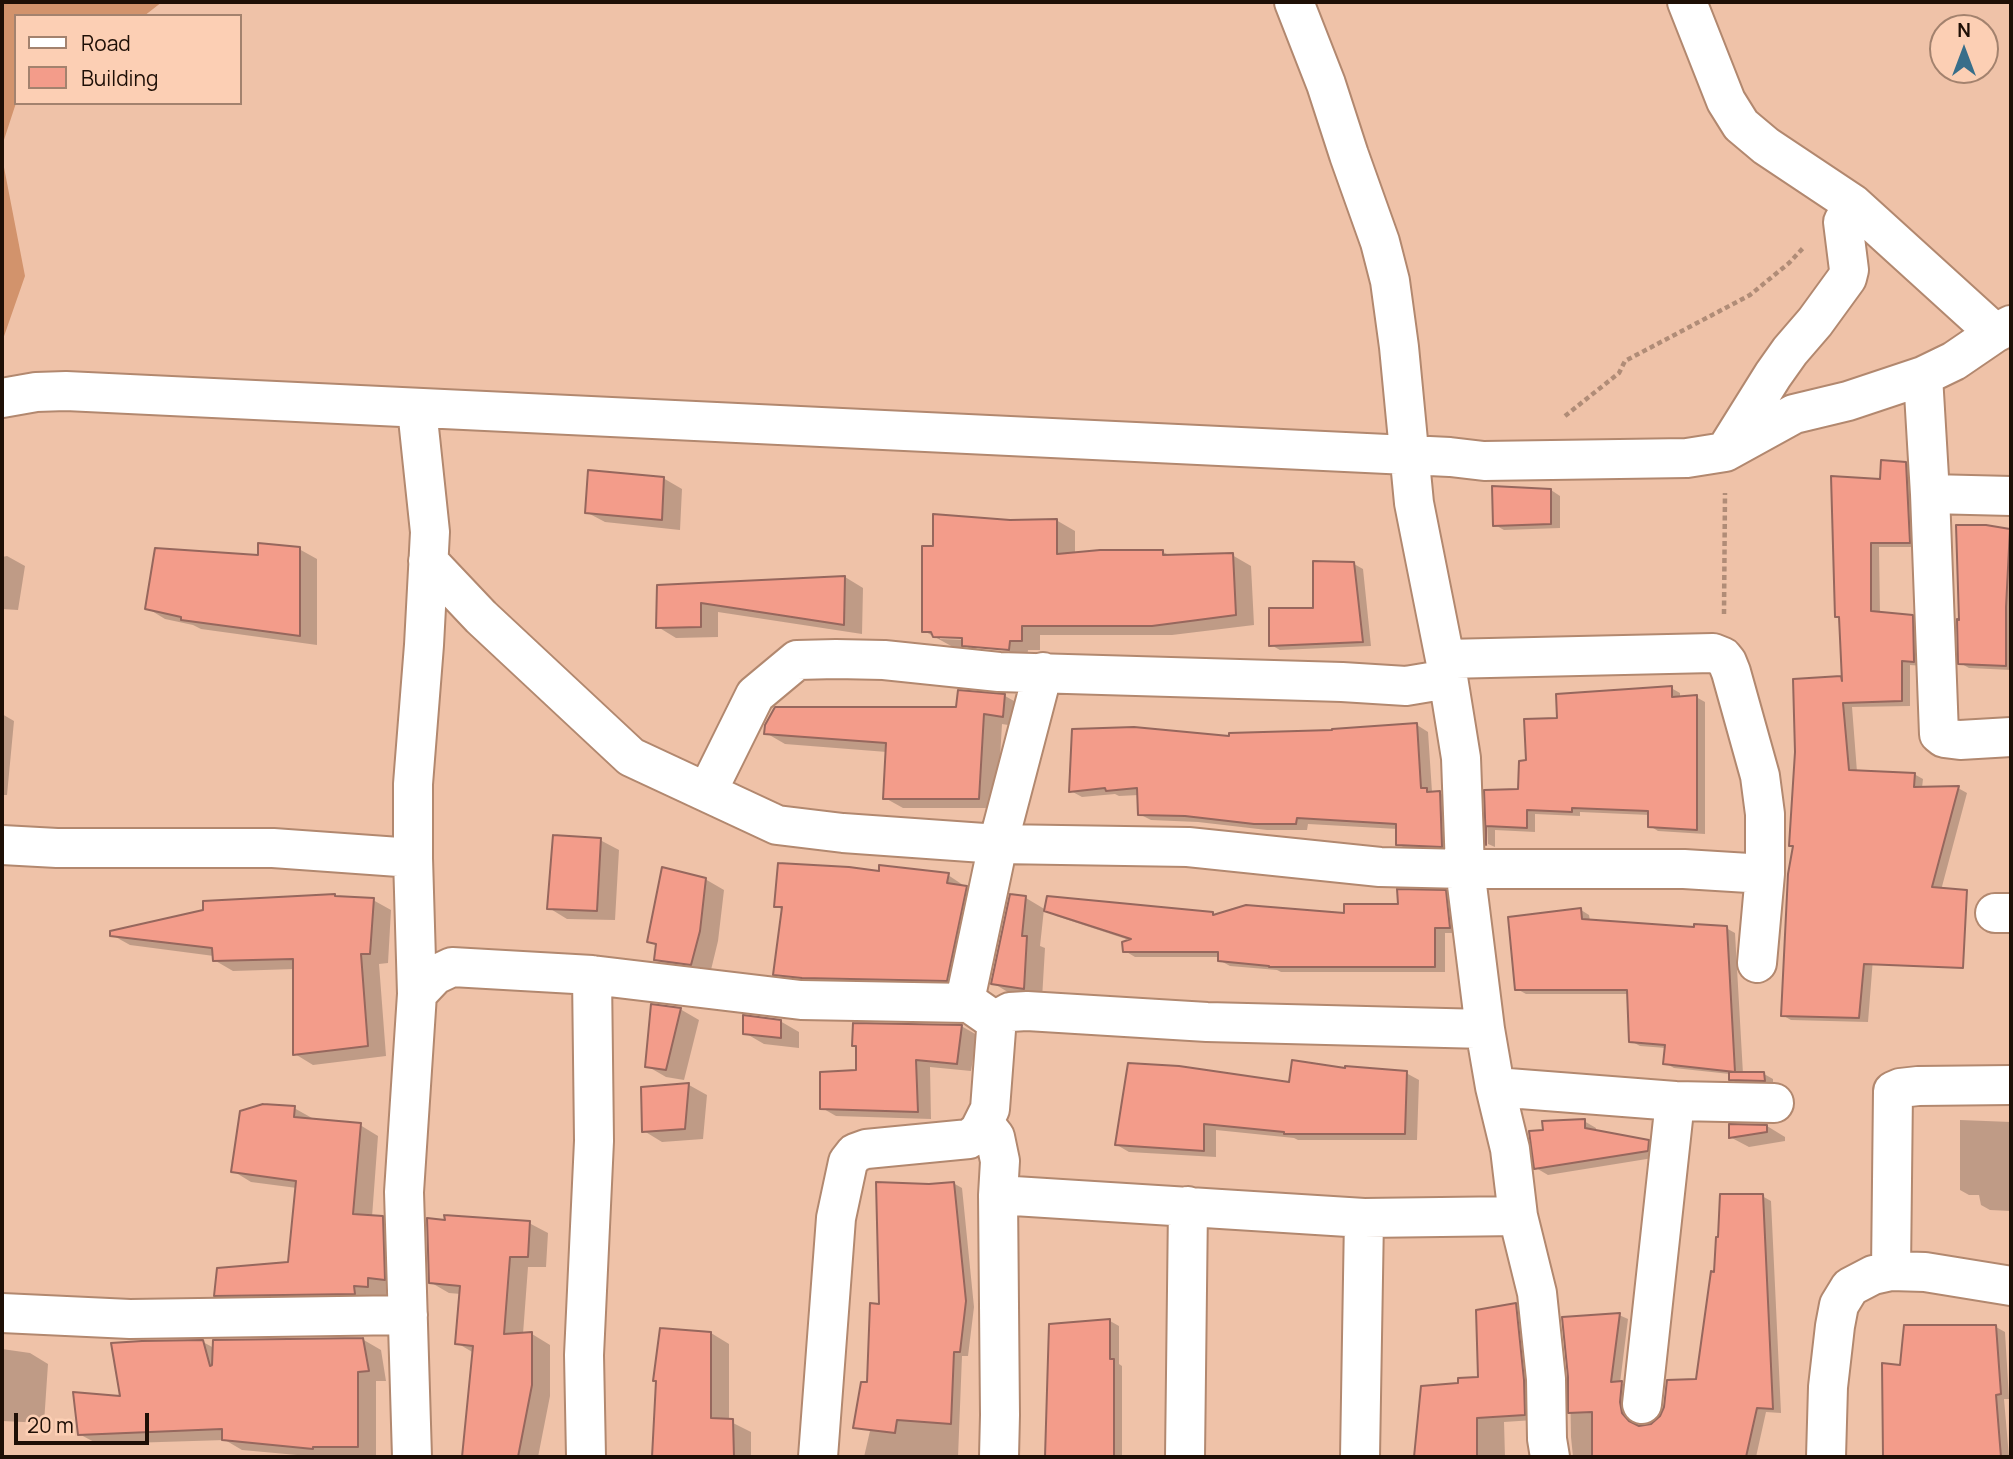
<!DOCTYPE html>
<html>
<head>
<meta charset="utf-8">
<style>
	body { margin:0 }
	#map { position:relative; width:2013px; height:1459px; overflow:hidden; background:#efc2a8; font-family:Manrope,sans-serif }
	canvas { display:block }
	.frame { position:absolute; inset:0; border:4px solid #1e0f06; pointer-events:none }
	.legend { position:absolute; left:14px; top:14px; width:228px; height:91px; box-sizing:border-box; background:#fccfb4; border:2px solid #a3826e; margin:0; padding:9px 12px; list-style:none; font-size:21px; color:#1e0f06 }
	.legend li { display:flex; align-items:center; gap:14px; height:35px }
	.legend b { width:35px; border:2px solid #a3826e }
	.north { position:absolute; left:1929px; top:14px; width:70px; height:70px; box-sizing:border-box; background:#fccfb4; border:2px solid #a3826e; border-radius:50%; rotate:0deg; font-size:19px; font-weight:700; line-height:28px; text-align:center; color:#1e0f06 }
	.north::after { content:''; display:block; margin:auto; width:24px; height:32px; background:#386e8a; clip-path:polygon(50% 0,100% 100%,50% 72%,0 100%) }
	.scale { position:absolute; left:14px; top:1413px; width:135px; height:32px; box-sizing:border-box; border:4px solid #1e0f06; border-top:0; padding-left:9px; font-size:21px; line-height:24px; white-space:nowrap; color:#1e0f06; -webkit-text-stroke:5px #fccfb4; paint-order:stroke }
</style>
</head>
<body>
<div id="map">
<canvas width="2013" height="1459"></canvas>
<div class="frame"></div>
<ul class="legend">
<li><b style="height:9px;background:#fff"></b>Road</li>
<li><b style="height:19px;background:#f39c8a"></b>Building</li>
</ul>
<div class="north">N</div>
<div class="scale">20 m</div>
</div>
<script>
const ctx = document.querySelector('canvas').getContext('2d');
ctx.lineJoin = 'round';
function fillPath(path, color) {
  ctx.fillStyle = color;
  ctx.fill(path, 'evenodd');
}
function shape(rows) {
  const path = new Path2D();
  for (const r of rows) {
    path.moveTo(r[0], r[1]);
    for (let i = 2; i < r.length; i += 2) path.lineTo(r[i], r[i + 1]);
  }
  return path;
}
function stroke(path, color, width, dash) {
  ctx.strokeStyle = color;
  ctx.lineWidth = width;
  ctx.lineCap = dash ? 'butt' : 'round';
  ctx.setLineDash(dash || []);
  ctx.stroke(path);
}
const green = shape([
	[2,2,162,2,144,16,16,16,16,103,2,146],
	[2,157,25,276,2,342]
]);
const shadow = shape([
	[1906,463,1915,469,1918,547,1879,547,1880,614,1912,617,1921,622,1923,666,1910,665,1910,706,1852,707,1857,772,1914,774,1923,779,1922,788,1958,788,1967,793,1940,894,1874,946,1868,1022,1791,1020,1782,1015,1841,677,1843,679,1841,618,1836,616,1881,480],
	[663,478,682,489,680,530,605,522,586,512],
	[1551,490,1560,496,1560,528,1504,530,1495,525],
	[1056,520,1075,531,1075,554,1163,552,1171,556,1232,555,1251,566,1254,625,1172,635,1040,635,1040,650,1028,650,1027,660,982,656,967,647,953,647,924,631,935,548,1010,522],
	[940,636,971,637,971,640,940,639],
	[974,646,1009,649,1009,653,978,650],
	[1986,527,2011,531,2011,670,1969,668,1960,663,1961,621],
	[299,549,317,559,317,645,201,629,193,625,165,619,147,608,260,557],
	[7,556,25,566,18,610,2,609,2,557],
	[1354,564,1363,569,1371,646,1280,650,1271,645,1315,610],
	[845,577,863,588,862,634,718,612,718,637,676,638,658,627,659,587],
	[1671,688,1680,693,1680,698,1696,697,1705,702,1705,834,1658,831,1650,826,1650,815,1580,812,1580,816,1535,814,1535,832,1495,830,1495,847,1488,844,1486,792,1520,790,1528,762,1559,720],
	[1005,696,1023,706,1021,727,1002,724,997,808,903,808,885,798,887,752,785,744,766,733,958,708],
	[2,714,14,721,7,795,2,795],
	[1417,725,1428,732,1432,792,1440,793,1451,800,1453,852,1410,851,1398,844,1398,829,1308,824,1307,830,1267,830,1198,822,1151,820,1139,814,1139,795,1119,796,1115,794,1082,797,1071,791,1231,738],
	[600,840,619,850,615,920,567,919,549,908],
	[880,873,948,875,984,899,965,990,793,984,775,974,783,910,776,906],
	[705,879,724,890,718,941,710,974,674,970,656,959,657,946,649,941],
	[1445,892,1455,898,1460,933,1445,933,1445,972,1281,972,1277,970,1230,966,1219,960,1220,957,1135,957,1125,951,1132,941,1056,916,1044,909,1040,946,1045,948,1042,999,1011,994,993,983,1026,898,1046,910,1213,914,1217,916,1346,915,1399,905],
	[339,898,373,900,391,910,388,963,379,964,386,1056,313,1065,295,1054,295,969,233,971,214,960,214,956,130,945,112,935],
	[1581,910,1589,915,1590,921,1695,928,1726,928,1735,933,1743,1074,1764,1074,1773,1079,1773,1085,1739,1084,1730,1079,1730,1074,1674,1068,1665,1063,1666,1048,1640,1046,1631,1041,1629,994,1526,994,1517,989],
	[680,1009,699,1020,684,1080,666,1077,647,1066],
	[780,1021,799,1032,799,1048,764,1044,745,1033],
	[855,1025,963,1027,977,1035,971,1071,930,1067,931,1119,836,1116,822,1108,857,1071,858,1047,854,1045],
	[1347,1070,1406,1073,1419,1080,1417,1140,1298,1140,1294,1138,1216,1130,1216,1157,1129,1152,1117,1145,1291,1084],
	[689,1085,707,1095,703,1139,662,1142,644,1131],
	[294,1108,312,1118,312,1120,360,1125,378,1136,372,1217,382,1217,401,1228,403,1289,386,1288,386,1297,371,1296,373,1304,234,1306,216,1295,290,1263,297,1188,251,1182,233,1171],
	[1960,1120,2011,1122,2011,1211,1990,1210,1981,1205,1979,1195,1969,1195,1960,1190],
	[1584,1121,1596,1128,1596,1132,1648,1142,1660,1149,1659,1157,1548,1175,1536,1168,1545,1131],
	[1767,1126,1785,1137,1785,1141,1749,1147,1730,1137],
	[953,1183,962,1188,974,1307,968,1356,962,1356,958,1457,864,1457,875,1409,881,1306,929,1186],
	[1762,1196,1771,1201,1781,1413,1766,1412,1756,1457,1573,1457,1571,1437,1570,1377,1619,1315,1628,1319,1620,1383,1631,1388,1629,1408,1631,1420,1636,1426,1639,1427,1652,1425,1698,1380,1715,1274],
	[529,1223,548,1233,546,1267,528,1267,523,1334,532,1334,550,1345,550,1396,538,1457,464,1457,474,1353,457,1343,461,1294,449,1293,430,1282],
	[1516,1305,1526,1311,1534,1420,1504,1422,1505,1457,1415,1457,1423,1387,1460,1384,1480,1379],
	[1110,1321,1119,1326,1119,1364,1122,1366,1122,1457,1047,1457,1050,1326],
	[1996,1327,2005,1332,2009,1399,2004,1399,2009,1457,1878,1457,1884,1455,1901,1366],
	[711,1333,729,1344,729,1421,751,1432,751,1457,653,1457,658,1382],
	[362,1339,381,1350,386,1381,376,1381,376,1456,319,1457,242,1450,225,1440,98,1444,79,1434,122,1398,203,1342,214,1348],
	[2,1349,30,1353,48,1364,44,1423,2,1421]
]);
const building = shape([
	[1881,460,1906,462,1910,543,1871,543,1871,611,1913,615,1914,662,1902,661,1902,701,1843,703,1849,770,1915,773,1914,787,1959,786,1932,887,1967,890,1963,968,1864,964,1859,1018,1781,1016,1788,874,1793,846,1789,846,1795,752,1793,679,1841,676,1842,681,1839,617,1835,617,1831,476,1880,479,1881,460],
	[588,470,664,477,662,520,585,513,588,470],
	[1492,486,1551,489,1551,524,1493,526,1492,486],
	[933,514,1010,520,1057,519,1057,554,1100,550,1163,550,1163,555,1233,553,1236,615,1152,626,1022,626,1022,641,1010,641,1009,650,962,646,962,638,933,637,931,632,922,632,922,546,933,546,933,514],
	[1956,525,1986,525,2010,529,2006,607,2006,666,1958,664,1957,619,1959,620,1956,525],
	[258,543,300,547,300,636,181,620,181,617,145,609,155,548,258,555,258,543],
	[1313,561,1354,562,1363,642,1269,646,1269,608,1313,608,1313,561],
	[845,576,844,625,701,603,701,627,656,628,657,585,845,576],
	[1672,686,1672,697,1697,695,1697,830,1648,827,1648,811,1572,808,1572,812,1527,810,1527,828,1486,826,1486,845,1484,790,1518,789,1519,761,1526,760,1524,719,1557,718,1556,694,1672,686],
	[958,690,1005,694,1003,717,984,714,979,799,883,799,886,743,764,734,765,725,775,707,956,707,958,690],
	[1417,723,1421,788,1427,788,1427,792,1440,791,1442,847,1396,845,1396,824,1297,818,1296,824,1254,824,1185,816,1138,815,1137,788,1106,791,1105,788,1069,792,1072,729,1134,727,1229,736,1229,733,1332,730,1332,729,1417,723],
	[553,835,601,838,597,911,547,909,553,835],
	[778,863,849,867,879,871,879,865,949,873,947,883,967,886,947,981,802,978,773,975,782,907,774,907,778,863],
	[662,867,706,878,700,931,691,965,654,960,656,944,647,942,662,867],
	[1397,889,1446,890,1450,928,1435,928,1435,967,1269,967,1269,966,1218,961,1218,952,1123,952,1122,942,1131,939,1044,911,1047,896,1213,912,1213,915,1246,905,1344,913,1344,904,1398,904,1397,889],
	[335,894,335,896,374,898,370,954,361,954,368,1046,293,1055,293,959,213,961,212,948,110,936,110,931,203,910,203,901,335,894],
	[1010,894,1026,896,1022,936,1027,936,1024,989,991,984,1010,894],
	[1581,908,1582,919,1694,927,1694,924,1727,926,1735,1072,1663,1064,1665,1045,1629,1042,1627,990,1515,990,1508,917,1581,908],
	[651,1004,681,1008,666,1070,645,1067,651,1004],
	[743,1015,781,1020,781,1038,743,1034,743,1015],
	[853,1023,962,1025,957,1064,916,1060,918,1112,820,1109,820,1072,856,1070,856,1046,852,1046,853,1023],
	[1292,1060,1345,1068,1345,1066,1407,1071,1405,1134,1284,1134,1284,1132,1204,1124,1204,1151,1115,1145,1128,1063,1179,1066,1289,1082,1292,1060],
	[1729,1072,1764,1072,1765,1081,1729,1080,1729,1072],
	[689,1083,685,1129,642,1132,641,1087,689,1083],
	[263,1104,295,1106,294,1117,361,1123,353,1214,383,1216,385,1280,368,1278,368,1287,354,1286,355,1294,214,1296,217,1268,288,1262,296,1181,231,1172,240,1111,263,1104],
	[1585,1119,1585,1128,1649,1140,1648,1151,1534,1169,1529,1131,1543,1130,1542,1121,1585,1119],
	[1729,1124,1767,1125,1767,1132,1729,1138,1729,1124],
	[876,1182,929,1184,954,1182,966,1301,960,1352,954,1352,951,1424,897,1420,895,1433,853,1428,861,1382,867,1382,870,1303,879,1304,876,1182],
	[1720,1194,1763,1194,1773,1409,1757,1408,1746,1457,1592,1457,1592,1412,1568,1413,1568,1377,1562,1317,1620,1313,1611,1382,1622,1381,1620,1402,1622,1413,1629,1421,1639,1426,1651,1424,1660,1416,1664,1407,1667,1380,1696,1379,1711,1271,1714,1272,1716,1237,1718,1237,1720,1194],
	[444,1215,530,1221,528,1257,510,1257,504,1334,532,1332,532,1385,518,1457,462,1457,473,1346,455,1344,460,1286,429,1283,427,1218,445,1220,444,1215],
	[1516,1303,1524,1380,1525,1415,1477,1418,1477,1457,1414,1457,1421,1386,1458,1383,1458,1378,1478,1377,1476,1310,1516,1303],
	[1110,1319,1110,1359,1114,1359,1114,1457,1045,1457,1049,1324,1110,1319],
	[1904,1325,1996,1325,2001,1394,1996,1395,2001,1457,1883,1457,1882,1363,1900,1365,1904,1325],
	[660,1328,711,1332,711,1418,733,1419,734,1457,652,1457,656,1381,653,1381,660,1328],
	[363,1338,369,1371,358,1372,358,1447,313,1447,313,1449,222,1440,222,1429,78,1435,73,1392,120,1396,111,1343,142,1341,203,1340,210,1366,212,1365,213,1340,363,1338]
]);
const path = shape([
	[1565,416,1619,373,1625,361,1750,295,1789,263,1804,247],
	[1724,614,1725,493]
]);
const street = shape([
	[1294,2,1326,84,1349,155,1380,242,1390,281,1399,347,1414,503,1445,659,1461,758,1465,869,1485,1029,1495,1087,1510,1149,1518,1216,1537,1293,1546,1379,1547,1439,1550,1457],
	[1687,2,1726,101,1741,125,1766,146,1853,204,1995,333],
	[1923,376,1930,494,1939,734,1944,738,1960,740,2011,737],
	[2,398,36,392,66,391,1450,457,1484,461,1687,458,1725,452,1794,414,1848,401,1923,376,1954,361,1995,333,2011,325],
	[1728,447,1773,375,1790,351,1815,322,1847,278,1849,270,1843,222,1853,204],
	[1930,494,2011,496],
	[428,561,481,617,631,757,777,825,843,833,998,844,1188,847,1380,867,1465,869,1684,869,1765,874],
	[1445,659,1713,653,1723,657,1727,662,1731,672,1760,776,1765,814,1765,874,1757,963],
	[707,792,755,695,797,660,836,659,884,660,999,672,1342,682,1406,686,1448,679],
	[2,845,57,848,273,848,413,858],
	[1995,913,2011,913],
	[417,994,435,975,452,967,592,975,801,1000,968,1003],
	[988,1016,965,1000,967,991,998,844,1043,672],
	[1495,1087,1675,1101,1642,1404],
	[1675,1101,1774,1103],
	[984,1123,995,1137,1000,1161,998,1195,1000,1415,999,1457],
	[998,1195,1364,1218,1360,1457],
	[1364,1218,1518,1216],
	[1891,1271,1893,1091,1900,1088,1918,1086,2011,1085],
	[2,1313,130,1319,408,1315],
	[412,1457,404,1192,417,994,413,858,413,784,424,645,430,532,417,409],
	[586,1457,584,1355,594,1141,592,975],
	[818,1457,836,1218,848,1162,855,1153,866,1149,969,1139,979,1131,990,1109,996,1030,997,1022,1001,1017,1010,1012,1027,1011,1207,1022,1485,1029],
	[1185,1457,1188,1206],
	[1826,1457,1828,1387,1835,1326,1839,1305,1850,1287,1873,1275,1891,1271,1925,1272,2011,1286]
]);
fillPath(green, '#d2936c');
fillPath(shadow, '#0003');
fillPath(building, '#f39c8a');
stroke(building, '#96675d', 2);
stroke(street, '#b2886f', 42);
stroke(path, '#b08c77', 4.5, [5, 3.5]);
stroke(street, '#fff', 38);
</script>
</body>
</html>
